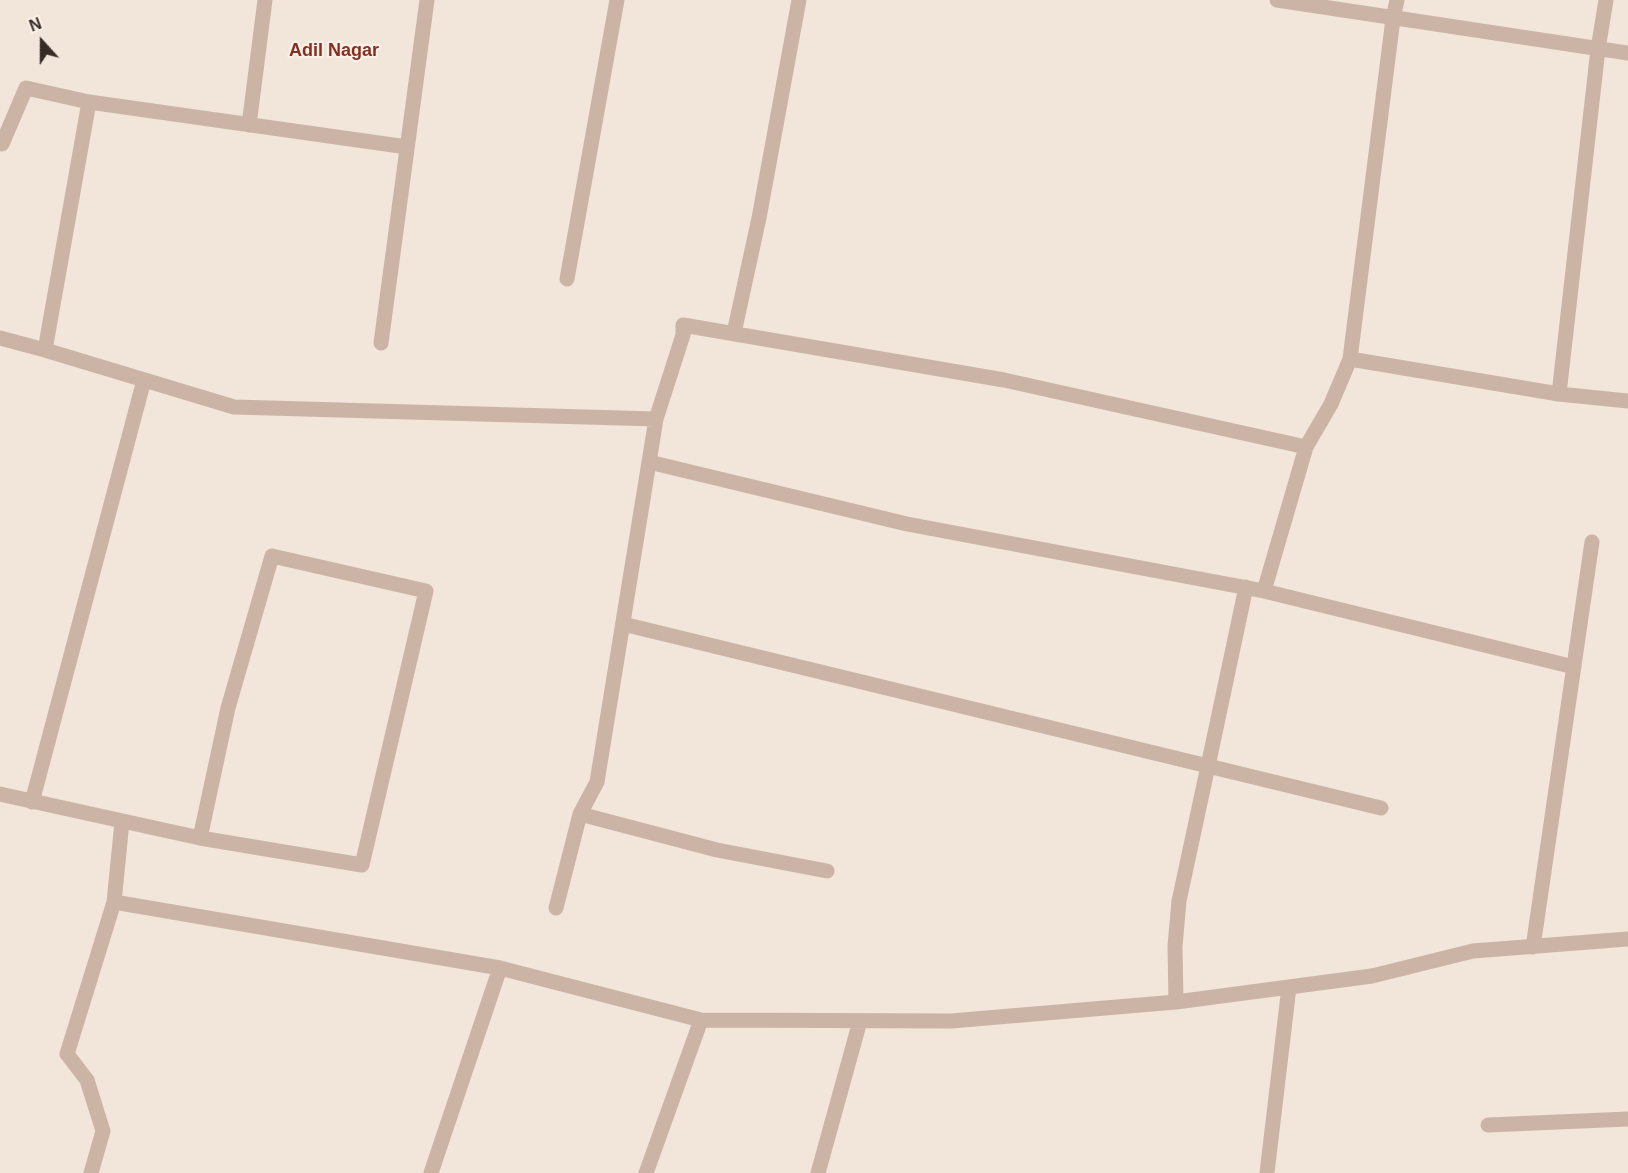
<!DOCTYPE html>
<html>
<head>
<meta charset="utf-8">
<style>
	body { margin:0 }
	#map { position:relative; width:1628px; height:1173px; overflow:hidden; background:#f2e5da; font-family:Helvetica,sans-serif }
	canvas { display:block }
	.north { position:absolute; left:12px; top:12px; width:60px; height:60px; -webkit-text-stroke:4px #faf0e7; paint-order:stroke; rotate:339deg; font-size:16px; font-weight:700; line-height:24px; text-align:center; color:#362b27 }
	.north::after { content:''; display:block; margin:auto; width:21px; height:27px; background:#362b27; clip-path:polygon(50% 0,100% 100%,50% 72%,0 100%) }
</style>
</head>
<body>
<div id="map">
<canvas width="1628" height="1173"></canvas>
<div class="north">N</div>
</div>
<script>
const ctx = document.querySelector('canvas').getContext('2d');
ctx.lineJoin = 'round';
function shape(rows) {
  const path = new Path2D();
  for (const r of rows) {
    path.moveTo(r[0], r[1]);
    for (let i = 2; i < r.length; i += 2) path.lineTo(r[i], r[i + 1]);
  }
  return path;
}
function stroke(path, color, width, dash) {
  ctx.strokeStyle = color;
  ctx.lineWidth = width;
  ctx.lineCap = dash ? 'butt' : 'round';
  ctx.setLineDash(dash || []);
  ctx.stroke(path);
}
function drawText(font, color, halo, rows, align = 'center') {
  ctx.font = font + ' Helvetica,sans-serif';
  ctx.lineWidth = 4.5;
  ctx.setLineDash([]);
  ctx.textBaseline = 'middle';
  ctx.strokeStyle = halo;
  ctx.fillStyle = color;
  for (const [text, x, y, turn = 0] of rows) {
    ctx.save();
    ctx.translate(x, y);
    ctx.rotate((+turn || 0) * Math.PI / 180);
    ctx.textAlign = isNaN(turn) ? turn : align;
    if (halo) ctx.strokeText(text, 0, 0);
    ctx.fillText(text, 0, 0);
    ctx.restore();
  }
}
const street = shape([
	[1277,0,1628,53],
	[249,125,265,0],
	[0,143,2,144,26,88,89,102],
	[567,279,617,0],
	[734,333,759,218,799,0],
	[0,338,45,350,234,407,656,419,597,782,580,814,556,908],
	[381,343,427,0],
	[45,350,89,102,407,147],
	[1350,359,1559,394,1628,401],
	[1559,394,1598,49,1606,0],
	[656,419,683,335,683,325,1004,380,1306,447],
	[649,462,907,524,1264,591,1306,447,1331,404,1350,359,1393,19,1397,0],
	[1264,591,1574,667],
	[623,624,1208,766,1246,587],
	[0,794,200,838,362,865,426,591,272,556,228,708,200,838],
	[32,802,144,380],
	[580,814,717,850,827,871],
	[122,822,114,902,500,968,701,1020,951,1021,1176,1002,1372,976,1473,951,1628,939],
	[1533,947,1592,542],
	[1176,1002,1175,946,1179,901,1208,766,1381,808],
	[1488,1125,1628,1119],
	[91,1173,103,1131,87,1080,67,1054,114,902],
	[431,1173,500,968],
	[646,1173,701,1020],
	[818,1173,860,1021],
	[1267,1173,1289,987]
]);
const neighbourhoodNames = [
	["Adil Nagar",334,51]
];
stroke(street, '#cbb4a6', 15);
drawText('bold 18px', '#872f1e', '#faf0e7', neighbourhoodNames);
</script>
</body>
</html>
